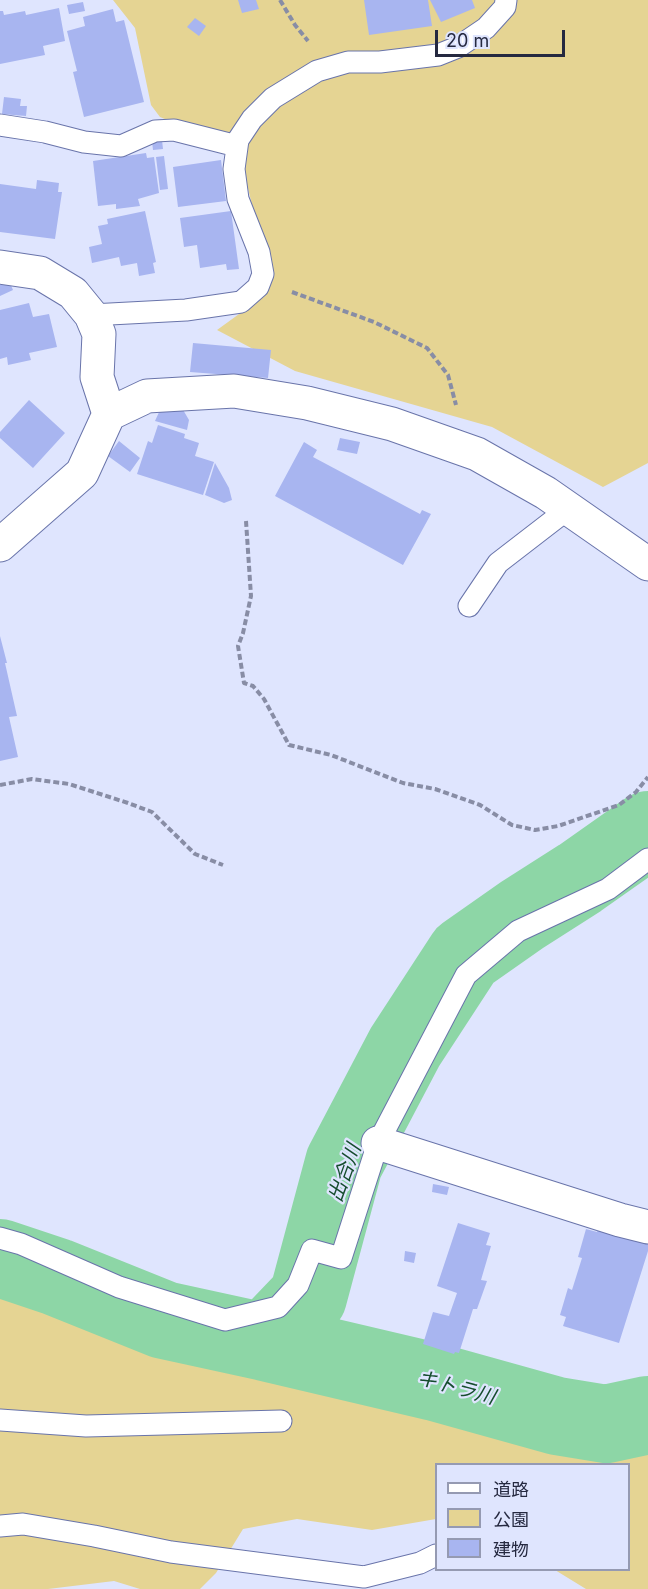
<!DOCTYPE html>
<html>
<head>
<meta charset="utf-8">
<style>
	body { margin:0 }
	#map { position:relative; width:648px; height:1589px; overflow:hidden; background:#dfe5fe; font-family:Inter,"Noto Sans JP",sans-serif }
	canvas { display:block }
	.legend { position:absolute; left:435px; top:1463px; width:195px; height:108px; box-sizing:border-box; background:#dfe5fe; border:2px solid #959ab2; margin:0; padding:8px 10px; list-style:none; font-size:18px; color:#252940 }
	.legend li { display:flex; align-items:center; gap:12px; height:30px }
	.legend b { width:30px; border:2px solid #959ab2 }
	.scale { position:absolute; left:435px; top:30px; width:130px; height:27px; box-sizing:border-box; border:3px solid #252940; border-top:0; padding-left:8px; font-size:18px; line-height:21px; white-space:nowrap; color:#252940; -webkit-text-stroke:4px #dfe5fe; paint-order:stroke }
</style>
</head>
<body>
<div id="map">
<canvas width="648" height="1589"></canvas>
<ul class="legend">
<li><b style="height:8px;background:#fff"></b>道路</li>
<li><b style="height:16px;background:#e5d493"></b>公園</li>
<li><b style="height:16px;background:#a8b5f0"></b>建物</li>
</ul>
<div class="scale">20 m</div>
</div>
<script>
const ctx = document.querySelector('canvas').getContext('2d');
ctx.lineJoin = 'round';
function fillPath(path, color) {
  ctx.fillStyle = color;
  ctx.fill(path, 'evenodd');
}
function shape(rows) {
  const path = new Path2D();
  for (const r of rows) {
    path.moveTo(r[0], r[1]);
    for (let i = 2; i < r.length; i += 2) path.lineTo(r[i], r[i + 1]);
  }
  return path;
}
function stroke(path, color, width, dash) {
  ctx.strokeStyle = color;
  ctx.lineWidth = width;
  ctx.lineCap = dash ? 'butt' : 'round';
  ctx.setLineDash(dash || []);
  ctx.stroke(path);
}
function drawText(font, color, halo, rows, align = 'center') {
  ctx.font = font + ' Inter,"Noto Sans JP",sans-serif';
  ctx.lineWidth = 4.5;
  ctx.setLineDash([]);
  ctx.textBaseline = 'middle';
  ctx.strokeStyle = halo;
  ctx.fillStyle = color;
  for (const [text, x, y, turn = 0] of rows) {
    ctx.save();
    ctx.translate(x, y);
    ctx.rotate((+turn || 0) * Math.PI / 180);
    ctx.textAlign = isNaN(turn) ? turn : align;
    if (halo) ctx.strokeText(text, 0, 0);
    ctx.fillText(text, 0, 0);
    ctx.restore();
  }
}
const green = shape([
	[113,0,648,0,648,463,603,487,492,427,295,371,217,330,246,309,270,278,242,164,194,131,160,117,151,105,135,28],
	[0,1284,199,1345,596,1442,648,1434,648,1589,586,1589,555,1570,628,1570,628,1464,436,1464,436,1519,372,1530,297,1519,243,1529,216,1573,200,1589,140,1589,114,1581,48,1589,0,1589]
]);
const river = shape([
	[0,1258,57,1277,164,1320,265,1342,308,1297,344,1163,405,1047,465,955,522,915,580,878,648,830],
	[265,1342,435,1382,557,1416,606,1424,648,1415]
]);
const building = shape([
	[238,0,256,0,259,9,242,13],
	[364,0,428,0,432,26,369,35],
	[430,0,472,0,475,8,441,22],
	[83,2,85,11,69,14,67,5],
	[59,8,65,41,43,46,45,55,0,64,0,11,3,11,4,15,25,11,26,15],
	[113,9,116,22,124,20,144,102,84,117,73,72,77,71,67,31,85,26,83,17],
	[195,18,206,26,199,36,187,27],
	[4,97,21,99,20,106,27,106,26,116,2,114],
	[162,140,163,149,153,150,152,141],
	[146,153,147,158,154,157,159,193,138,199,140,206,116,209,116,204,98,206,93,161],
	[164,156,168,189,160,190,156,157],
	[221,160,226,201,178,207,173,167],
	[37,180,59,183,58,192,62,192,55,239,0,232,0,184,36,189],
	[145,211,156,262,153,263,155,273,139,276,137,263,121,266,119,257,92,263,89,247,102,244,98,226,108,224,107,219],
	[231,211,239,269,227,270,226,264,200,268,197,245,184,247,180,218],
	[9,281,13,290,0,296,0,285],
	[29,303,33,317,49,314,57,347,29,353,31,360,8,365,7,357,0,359,0,310],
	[193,343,271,350,268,378,190,372],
	[29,400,65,433,33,468,0,438,0,432],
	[182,408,189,420,187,430,155,421,160,410],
	[158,425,185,434,184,438,199,443,195,456,214,462,203,495,137,474,148,441,152,443],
	[340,438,360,442,357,454,337,450],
	[119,441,140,458,130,472,108,456],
	[304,442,317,450,313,457,420,514,422,510,431,514,403,565,275,496],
	[215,463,229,488,232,500,224,503,205,495],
	[0,636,7,663,5,663,17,716,9,717,18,757,0,761],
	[433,1184,449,1187,447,1195,432,1192],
	[600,1222,648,1241,648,1251,619,1343,563,1326,566,1317,560,1315,568,1288,572,1290,582,1258,578,1257,586,1229,597,1232],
	[458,1223,490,1233,486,1245,491,1246,481,1280,487,1281,477,1309,473,1309,459,1353,455,1352,454,1354,423,1344,433,1312,449,1316,457,1293,437,1286],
	[405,1251,416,1253,414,1263,404,1261]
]);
const path = shape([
	[280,0,295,25,308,41],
	[292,292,374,322,427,348,448,375,456,405],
	[246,521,251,596,243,633,238,646,244,683,253,686,264,699,289,745,331,755,403,783,435,789,480,805,512,825,535,830,558,826,619,805,636,792,648,777],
	[0,785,32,779,69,784,128,803,152,812,195,854,223,865]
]);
const lane = shape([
	[0,125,45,132,84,142,121,146,155,131,174,130,237,146],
	[91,315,186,310,241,302,258,287,263,274,259,252,238,199,234,169,238,140,252,119,273,98,317,71,348,62,380,62,438,55,458,47,486,28,505,7,506,0],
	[469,606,498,563,568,509],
	[0,1238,21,1244,119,1287,225,1320,278,1307,298,1285,312,1250,341,1258,378,1143,466,975,518,931,608,889,648,859],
	[0,1420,86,1426,281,1421],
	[0,1526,23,1524,94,1536,171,1552,364,1577,420,1563,436,1555]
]);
const street = shape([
	[0,267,40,273,73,293,91,315,99,334,97,377,109,414],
	[0,545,82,473,109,414,147,396,234,391,307,403,392,424,477,454,546,493,648,564],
	[378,1143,620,1220,648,1227]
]);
const waterNames = [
	["出合川",345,1173,-70],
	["キトラ川",456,1388,15]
];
fillPath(green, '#e5d493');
stroke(river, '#8dd6a6', 78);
fillPath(building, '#a8b5f0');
stroke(lane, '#6974aa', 23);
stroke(street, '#6974aa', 35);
stroke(path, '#888da5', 4, [6, 3]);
stroke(lane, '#fff', 21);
stroke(street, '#fff', 33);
drawText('italic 20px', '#164d2e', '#dfe5fe', waterNames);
</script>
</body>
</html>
